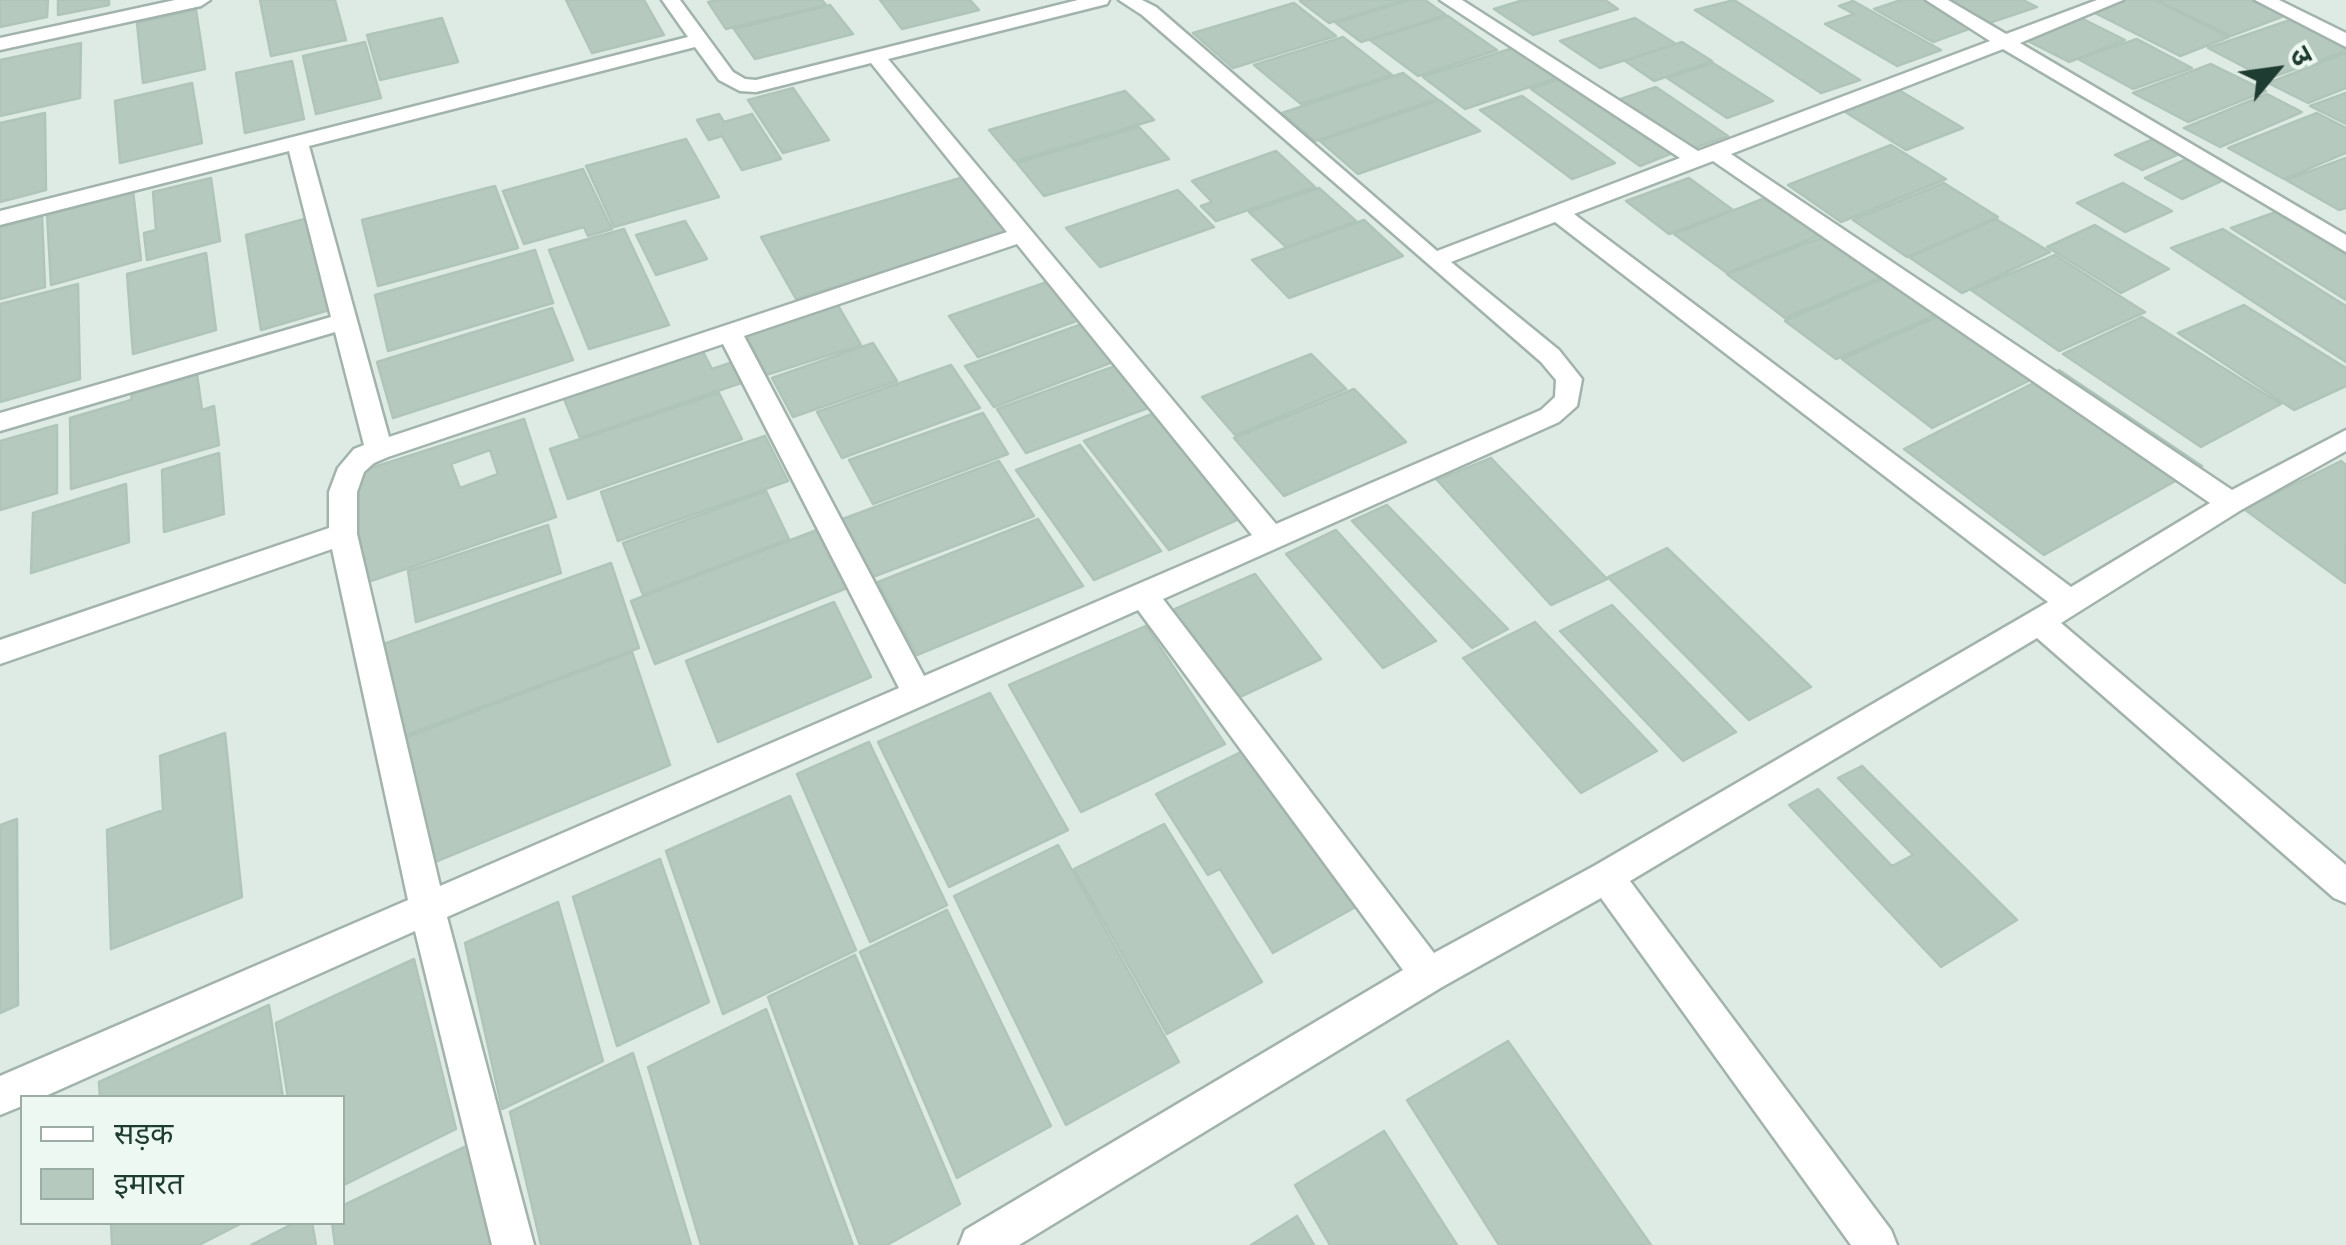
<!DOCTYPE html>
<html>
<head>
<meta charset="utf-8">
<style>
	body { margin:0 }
	#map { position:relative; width:2346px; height:1245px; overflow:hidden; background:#deebe4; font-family:"Open Sans","Noto Sans Devanagari",sans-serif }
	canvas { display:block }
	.legend { position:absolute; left:20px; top:1095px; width:325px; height:130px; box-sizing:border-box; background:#eef8f2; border:2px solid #9bada5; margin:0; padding:12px 18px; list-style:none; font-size:30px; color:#1e3c31 }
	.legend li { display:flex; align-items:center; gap:20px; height:50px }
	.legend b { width:50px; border:2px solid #9bada5 }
	.north { position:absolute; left:2226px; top:20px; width:100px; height:100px; -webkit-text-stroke:8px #eef8f2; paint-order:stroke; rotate:61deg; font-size:28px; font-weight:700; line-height:40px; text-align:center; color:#1e3c31 }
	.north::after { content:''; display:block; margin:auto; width:35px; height:45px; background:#1e3c31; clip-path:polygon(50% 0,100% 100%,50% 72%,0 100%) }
</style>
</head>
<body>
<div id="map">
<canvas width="2346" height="1245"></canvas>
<ul class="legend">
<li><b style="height:12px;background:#fff"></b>सड़क</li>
<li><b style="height:28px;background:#b6c9bf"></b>इमारत</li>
</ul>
<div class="north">उ</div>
</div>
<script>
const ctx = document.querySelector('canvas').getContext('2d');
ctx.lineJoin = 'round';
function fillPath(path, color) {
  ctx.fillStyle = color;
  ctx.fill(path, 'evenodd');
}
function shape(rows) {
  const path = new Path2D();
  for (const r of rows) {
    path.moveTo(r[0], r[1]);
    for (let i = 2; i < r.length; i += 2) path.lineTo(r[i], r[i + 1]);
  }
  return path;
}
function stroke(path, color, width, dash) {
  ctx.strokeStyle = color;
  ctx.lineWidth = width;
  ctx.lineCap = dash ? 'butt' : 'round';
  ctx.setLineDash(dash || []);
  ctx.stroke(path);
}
const building = shape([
	[0,0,48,0,47,17,0,27,0,0],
	[58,0,109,0,109,5,58,15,58,0],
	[260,0,335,0,346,40,271,56,260,0],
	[566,0,644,0,664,35,592,53,566,0],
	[718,0,822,0,826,5,726,29,708,2,718,0],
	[880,0,970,0,979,10,902,29,880,0],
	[1304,0,1405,0,1329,23,1300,1,1304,0],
	[1409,0,1425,0,1446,15,1361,42,1336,23,1409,0],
	[1523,0,1605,0,1618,9,1533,35,1494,9,1523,0],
	[1734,0,1860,80,1821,93,1695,10,1734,0],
	[1901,0,1927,0,1977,26,1933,42,1874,9,1901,0],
	[1947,0,2023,0,2037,7,1989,23,1947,0],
	[2124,0,2154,0,2229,37,2180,56,2091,11,2124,0],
	[2156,0,2263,0,2292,13,2231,36,2156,0],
	[1853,1,1941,50,1897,66,1825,24,1854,14,1839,6,1853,1],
	[1294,3,1336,36,1233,68,1193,33,1294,3],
	[830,5,853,34,755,59,734,29,830,5],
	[196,10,205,69,143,83,137,23,196,10],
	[2075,15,2125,40,2069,62,2020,37,2075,15],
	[1448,16,1497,50,1418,76,1370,40,1448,16],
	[442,18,458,62,380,80,367,35,442,18],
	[1635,18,1676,44,1600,68,1560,41,1635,18],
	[2293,19,2346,45,2346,51,2267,79,2208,48,2293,19],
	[1343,37,1392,75,1301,104,1254,65,1343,37],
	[2137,39,2192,68,2133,89,2078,59,2137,39],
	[365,42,381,98,316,114,303,56,365,42],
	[1682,42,1712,61,1654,81,1625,61,1682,42],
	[81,43,80,98,0,116,0,60,81,43],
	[1519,46,1562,76,1465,109,1423,77,1519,46],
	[2346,53,2346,88,2308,103,2268,83,2346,53],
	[292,61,304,119,245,133,236,73,292,61],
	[1713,63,1773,101,1727,118,1667,78,1713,63],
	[2211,64,2266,91,2188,122,2133,93,2211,64],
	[1403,73,1437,99,1315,141,1282,113,1403,73],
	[1570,75,1680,150,1640,166,1531,89,1570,75],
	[192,83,202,143,120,163,115,101,192,83],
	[1656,87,1728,136,1686,151,1615,101,1656,87],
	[793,88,829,140,783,153,748,100,793,88],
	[1897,89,1963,128,1906,150,1842,110,1897,89],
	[1125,91,1154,120,1015,161,989,130,1125,91],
	[2346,93,2346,124,2310,106,2346,93],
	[2267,94,2302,112,2220,147,2184,128,2267,94],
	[1522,96,1615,163,1572,179,1480,110,1522,96],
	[1439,100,1480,131,1358,174,1320,141,1439,100],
	[45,113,46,190,0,202,0,123,45,113],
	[2317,113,2346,128,2346,153,2284,179,2228,148,2317,113],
	[719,114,724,122,752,114,781,159,742,170,722,136,709,140,697,120,719,114],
	[1139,127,1169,159,1044,196,1017,163,1139,127],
	[2166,134,2193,148,2142,170,2115,155,2166,134],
	[686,139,719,197,614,227,586,166,686,139],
	[1891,145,1946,179,1841,222,1788,185,1891,145],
	[1276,151,1315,187,1216,221,1201,206,1212,202,1192,181,1276,151],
	[2189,158,2228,178,2182,199,2145,178,2189,158],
	[2346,158,2346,208,2339,210,2286,180,2346,158],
	[583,169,612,229,588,236,584,227,524,244,503,191,583,169],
	[967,176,1010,232,796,299,761,237,967,176],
	[211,178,220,241,147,260,144,233,156,230,153,192,211,178],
	[1689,178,1733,210,1669,234,1626,201,1689,178],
	[1944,183,1998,217,1907,257,1853,220,1944,183],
	[2123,183,2172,211,2125,232,2077,203,2123,183],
	[495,186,518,248,378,286,362,220,495,186],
	[1319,188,1356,221,1286,247,1249,212,1319,188],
	[1178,190,1214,227,1100,267,1066,228,1178,190],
	[133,191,141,260,51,285,47,213,133,191],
	[1765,198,1820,235,1727,273,1674,234,1765,198],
	[2276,212,2346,254,2346,300,2231,228,2276,212],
	[42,216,45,287,0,299,0,227,42,216],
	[315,216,336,308,261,330,246,235,315,216],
	[1996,219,2050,252,1962,293,1909,257,1996,219],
	[1364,220,1403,256,1289,298,1252,260,1364,220],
	[685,221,707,259,656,275,636,235,685,221],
	[2095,225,2169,269,2121,293,2047,247,2095,225],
	[624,229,669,325,589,349,549,250,624,229],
	[2223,229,2346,306,2346,362,2171,248,2223,229],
	[1831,234,1848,246,1839,249,1862,264,1870,261,1889,274,1785,318,1727,274,1831,234],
	[535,250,553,303,388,351,375,295,535,250],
	[206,253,216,330,133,354,127,274,206,253],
	[2055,255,2145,312,2059,351,1971,290,2055,255],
	[1891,275,1944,311,1836,359,1785,321,1891,275],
	[1047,282,1079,320,978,357,949,316,1047,282],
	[78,284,80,379,0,402,0,304,78,284],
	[837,304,861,345,766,375,745,333,837,304],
	[2244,305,2346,368,2346,386,2294,410,2178,333,2244,305],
	[1959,307,2051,370,1932,428,1842,359,1959,307],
	[552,308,573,360,393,418,377,362,552,308],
	[2142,317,2281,404,2201,447,2063,354,2142,317],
	[1082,324,1113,362,994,407,965,366,1082,324],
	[873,343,897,381,793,417,772,378,873,343],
	[701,348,712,369,733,362,744,382,580,438,562,394,701,348],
	[1311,354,1346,389,1235,435,1202,397,1311,354],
	[951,365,980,408,842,458,817,412,951,365],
	[1115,366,1148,408,1026,453,997,409,1115,366],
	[2059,370,2202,466,2044,555,1904,449,2059,370],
	[197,374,202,410,214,406,219,445,71,489,70,418,131,400,132,393,197,374],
	[1354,389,1406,442,1284,496,1234,438,1354,389],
	[719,393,742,439,568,499,550,449,719,393],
	[1167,408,1255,512,1169,550,1084,441,1167,408],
	[983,413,1008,454,873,504,849,460,983,413],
	[524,419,556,517,368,582,346,476,524,419],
	[490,450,498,474,460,488,451,464,490,450],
	[57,425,57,493,0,510,0,441,57,425],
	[765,436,788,481,618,541,601,492,765,436],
	[1080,445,1161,551,1094,580,1016,470,1080,445],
	[219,453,224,514,164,532,162,470,219,453],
	[1491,458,1607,579,1551,605,1437,480,1491,458],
	[999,461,1034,516,870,578,840,520,999,461],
	[2341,461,2346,465,2345,583,2244,509,2341,461],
	[126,484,129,542,31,573,33,513,126,484],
	[766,491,789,539,643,595,623,543,766,491],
	[1387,505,1508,629,1472,648,1352,521,1387,505],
	[1038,519,1083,586,917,655,878,582,1038,519],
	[548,525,561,573,416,622,408,571,548,525],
	[817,530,847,588,655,664,631,601,817,530],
	[1336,530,1436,641,1383,668,1286,554,1336,530],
	[1667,548,1811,687,1749,720,1608,577,1667,548],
	[611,563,639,648,398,738,381,645,611,563],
	[1255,574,1321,659,1229,702,1166,613,1255,574],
	[834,602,871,677,718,742,686,661,834,602],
	[1612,605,1736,732,1683,761,1560,631,1612,605],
	[1535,622,1657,751,1581,793,1463,658,1535,622],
	[1146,626,1225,744,1081,812,1009,685,1146,626],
	[632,652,670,765,418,869,392,743,632,652],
	[990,693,1068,830,949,887,878,742,990,693],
	[225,733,242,897,111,949,107,830,163,810,160,756,225,733],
	[1267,739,1379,894,1273,953,1220,869,1208,875,1156,794,1267,739],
	[869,742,947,905,870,942,797,774,869,742],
	[1862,766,2017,920,1941,967,1789,805,1818,789,1892,866,1913,855,1838,778,1862,766],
	[790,796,856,950,723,1014,666,851,790,796],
	[17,819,18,1005,0,1013,0,825,17,819],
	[1164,824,1262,982,1167,1034,1074,869,1164,824],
	[1058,845,1179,1062,1066,1125,954,896,1058,845],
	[660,859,709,1002,617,1046,573,897,660,859],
	[558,902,603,1061,502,1109,465,943,558,902],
	[947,910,1051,1126,957,1178,860,952,947,910],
	[855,955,960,1204,887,1245,860,1245,768,997,855,955],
	[414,959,456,1129,342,1186,342,1098,288,1098,276,1023,414,959],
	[269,1005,283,1098,100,1098,99,1082,269,1005],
	[766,1009,853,1245,701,1245,648,1067,766,1009],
	[1508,1041,1651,1245,1499,1245,1407,1100,1508,1041],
	[633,1053,691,1245,541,1245,510,1112,633,1053],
	[1384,1131,1457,1245,1330,1245,1295,1185,1384,1131],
	[479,1140,501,1245,335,1245,332,1222,342,1222,342,1206,479,1140],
	[1297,1216,1314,1245,1251,1245,1297,1216],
	[111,1222,244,1222,199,1245,112,1245,111,1222],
	[296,1222,312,1222,316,1245,251,1245,296,1222]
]);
const minor = shape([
	[175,0,210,0,201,6,0,50,0,38,175,0],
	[662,0,680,0,733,72,745,79,756,80,1078,0,1109,0,1107,4,888,59,1276,524,1541,410,1555,397,1556,380,1541,362,1142,15,1119,0,1142,0,1156,7,1437,251,1680,158,1440,0,1462,0,1698,151,1990,41,1926,0,1948,0,2006,34,2097,0,2123,0,2020,43,2346,235,2346,252,2003,49,1731,154,2232,490,2346,430,2346,451,2241,510,2061,623,2346,865,2346,903,2334,898,2037,638,1630,881,1891,1230,1897,1245,1851,1245,1601,898,1442,987,1019,1245,959,1245,965,1230,1403,970,1138,610,447,917,534,1245,492,1245,415,931,41,1098,22,1098,22,1106,0,1115,0,1076,408,900,332,549,0,664,0,640,329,528,329,492,338,468,354,449,364,445,335,332,0,431,0,413,331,317,289,151,0,225,0,211,688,37,662,0],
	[695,47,719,80,740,91,756,92,871,63,1007,232,389,437,309,146,695,47],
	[1713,161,2210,503,2071,587,1574,214,1713,161],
	[1555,222,2048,602,1594,866,1434,953,1163,599,1559,422,1577,406,1582,379,1559,350,1451,262,1555,222],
	[1017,244,1252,535,924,676,744,336,1017,244],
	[723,344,899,688,440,886,357,534,357,492,364,472,374,463,388,457,723,344],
	[2255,0,2279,0,2346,33,2346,47,2255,0]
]);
fillPath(building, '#b6c9bf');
stroke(building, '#b0c5ba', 2.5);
stroke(minor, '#a1b3ab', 5);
fillPath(minor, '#fff');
</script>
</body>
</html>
